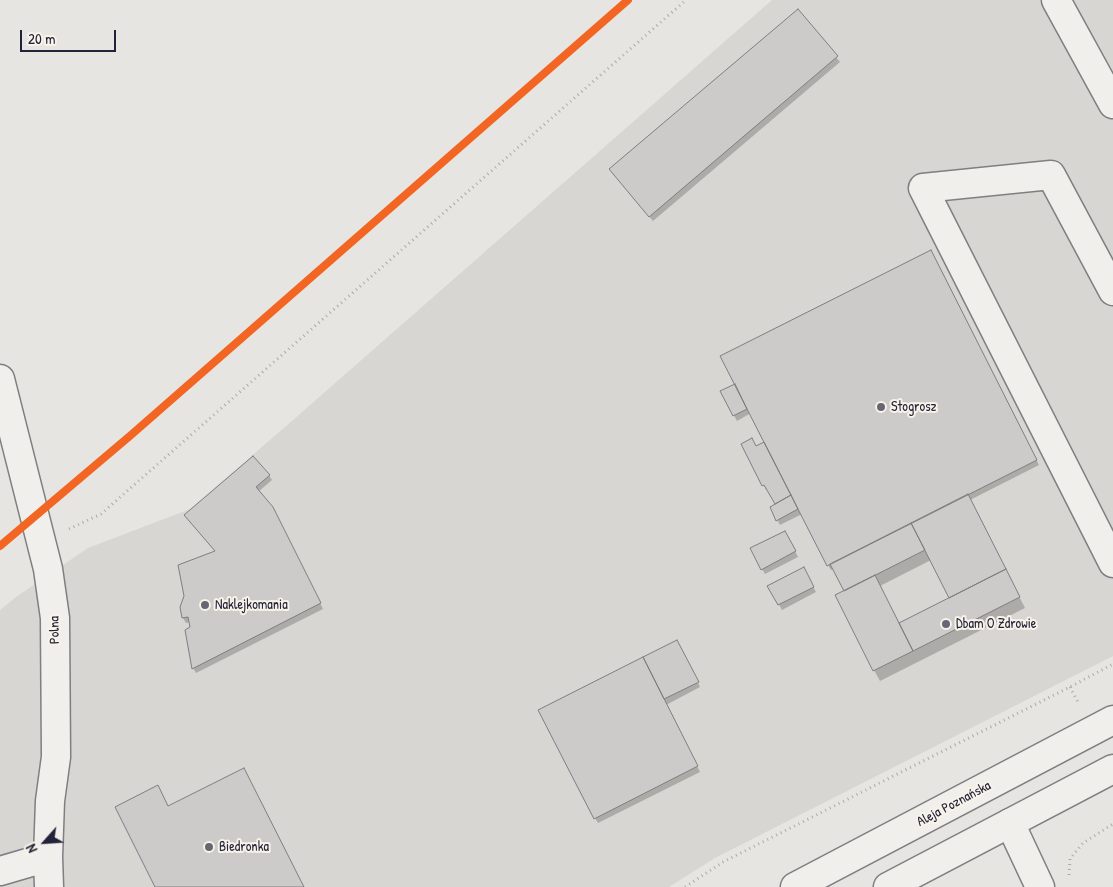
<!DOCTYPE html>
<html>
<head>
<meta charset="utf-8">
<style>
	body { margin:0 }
	#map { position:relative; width:1113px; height:887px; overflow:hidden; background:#e7e5e1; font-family:"Patrick Hand",sans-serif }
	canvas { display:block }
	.north { position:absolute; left:20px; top:817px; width:50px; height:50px; -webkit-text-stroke:4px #f7f3e8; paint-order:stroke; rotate:244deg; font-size:14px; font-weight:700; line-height:20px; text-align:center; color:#22223b }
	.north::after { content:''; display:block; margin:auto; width:18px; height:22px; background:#22223b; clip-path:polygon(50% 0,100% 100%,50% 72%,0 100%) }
	.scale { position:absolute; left:20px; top:30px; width:96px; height:22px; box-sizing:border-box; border:2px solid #22223b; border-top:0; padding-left:6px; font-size:15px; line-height:18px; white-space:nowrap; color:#22223b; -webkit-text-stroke:4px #f7f3e8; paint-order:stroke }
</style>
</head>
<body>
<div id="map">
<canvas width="1113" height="887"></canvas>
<div class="north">N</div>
<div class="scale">20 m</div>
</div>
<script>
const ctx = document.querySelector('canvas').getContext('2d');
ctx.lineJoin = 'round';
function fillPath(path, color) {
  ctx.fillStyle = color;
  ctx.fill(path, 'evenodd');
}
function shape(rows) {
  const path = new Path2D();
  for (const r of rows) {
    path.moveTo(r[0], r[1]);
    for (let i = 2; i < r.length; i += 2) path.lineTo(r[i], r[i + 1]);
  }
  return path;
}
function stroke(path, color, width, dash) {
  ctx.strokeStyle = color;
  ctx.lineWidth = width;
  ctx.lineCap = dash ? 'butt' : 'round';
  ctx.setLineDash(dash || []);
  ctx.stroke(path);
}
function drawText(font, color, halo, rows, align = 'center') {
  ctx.font = font + ' "Patrick Hand",sans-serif';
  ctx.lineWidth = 4;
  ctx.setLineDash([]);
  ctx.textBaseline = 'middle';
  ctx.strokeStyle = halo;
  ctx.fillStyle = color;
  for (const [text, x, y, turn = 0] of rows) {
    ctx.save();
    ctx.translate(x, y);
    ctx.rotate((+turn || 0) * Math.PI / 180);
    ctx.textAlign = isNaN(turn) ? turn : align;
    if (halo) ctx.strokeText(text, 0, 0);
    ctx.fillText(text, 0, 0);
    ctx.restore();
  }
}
const built = shape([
	[772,0,1113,0,1113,656,715,858,669,887,0,887,0,610,16,597,88,548,190,509,285,427]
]);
const shadow = shape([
	[798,11,840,62,653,221,610,169],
	[934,256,1039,465,970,500,1025,608,880,681,874,670,845,592,834,569,831,570,828,565,802,514,780,525,771,508,777,504,768,489,766,490,764,485,743,444,756,448,766,443,751,413,737,421,722,392,737,385],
	[931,560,951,599,900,624,880,586],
	[269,475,272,480,258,492,275,513,323,609,196,673,193,668,192,628,191,622,186,623,183,618,182,607,216,552,186,516],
	[785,532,798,557,765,574,762,569],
	[803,569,816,592,782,610,769,586],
	[680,646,700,687,666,705,700,772,598,823,595,818]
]);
const building = shape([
	[798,9,838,56,649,217,609,169,798,9],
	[931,250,1037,460,827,566,720,356,931,250],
	[735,384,747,409,733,416,720,391,735,384],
	[752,438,756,446,764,442,791,495,775,504,764,485,762,486,741,444,752,438],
	[253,456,270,475,256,487,273,507,321,603,192,669,185,630,190,627,188,617,182,618,180,607,184,596,178,565,215,551,184,515,253,456],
	[968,494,1006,569,949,598,911,523,968,494],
	[791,495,798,509,776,521,770,507,791,495],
	[911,523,925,550,844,591,830,564,911,523],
	[785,531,796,551,761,570,750,548,785,531],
	[804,567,814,587,778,605,767,586,804,567],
	[1006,569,1020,597,913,651,899,623,1006,569],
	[875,575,913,651,873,671,835,595,875,575],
	[677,640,699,682,664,699,643,657,677,640],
	[643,657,698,766,594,819,538,710,643,657],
	[244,768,304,887,155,887,115,807,158,785,168,806,244,768]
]);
const path = shape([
	[69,529,101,514,686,0],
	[1070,687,1079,704],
	[1069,875,1070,859,1083,843,1113,824],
	[685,887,723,862,1070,687,1113,664]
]);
const minor = shape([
	[1056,0,1113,104],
	[1113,291,1051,175,923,188,1113,563],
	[0,379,48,569,55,618,56,757,50,801,48,857,49,887],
	[1010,823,1040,887],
	[0,871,48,857]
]);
const major = shape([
	[795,887,1113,720],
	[888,887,1113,769]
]);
const rail1 = shape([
	[0,546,131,435,628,0]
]);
const markers = [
	[881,407,5,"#676675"],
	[205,605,5,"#676675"],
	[946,624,5,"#676675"],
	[209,847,5,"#676675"]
];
const poiNames = [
	["Stogrosz",891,407],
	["Naklejkomania",215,605],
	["Dbam O Zdrowie",956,624],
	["Biedronka",219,847]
];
const streetNames = [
	["Polna",55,630,-91],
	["Aleja Poznańska",954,804,-28]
];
fillPath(built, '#d8d6d3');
fillPath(shadow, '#0003');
fillPath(building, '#cdcbc9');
stroke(building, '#7f7e81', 1);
stroke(minor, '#7f7e81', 31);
stroke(major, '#7f7e81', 31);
stroke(path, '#acaaab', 3, [1, 4]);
stroke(minor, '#f0efeb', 28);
stroke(major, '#f0efeb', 28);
stroke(rail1, '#f26522', 8);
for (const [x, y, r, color] of markers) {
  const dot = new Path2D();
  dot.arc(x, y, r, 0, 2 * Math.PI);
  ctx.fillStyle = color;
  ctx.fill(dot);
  stroke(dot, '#f7f3e8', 2);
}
drawText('14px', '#22223b', '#f7f3e8', poiNames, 'left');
drawText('14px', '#22223b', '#f7f3e8', streetNames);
</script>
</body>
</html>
